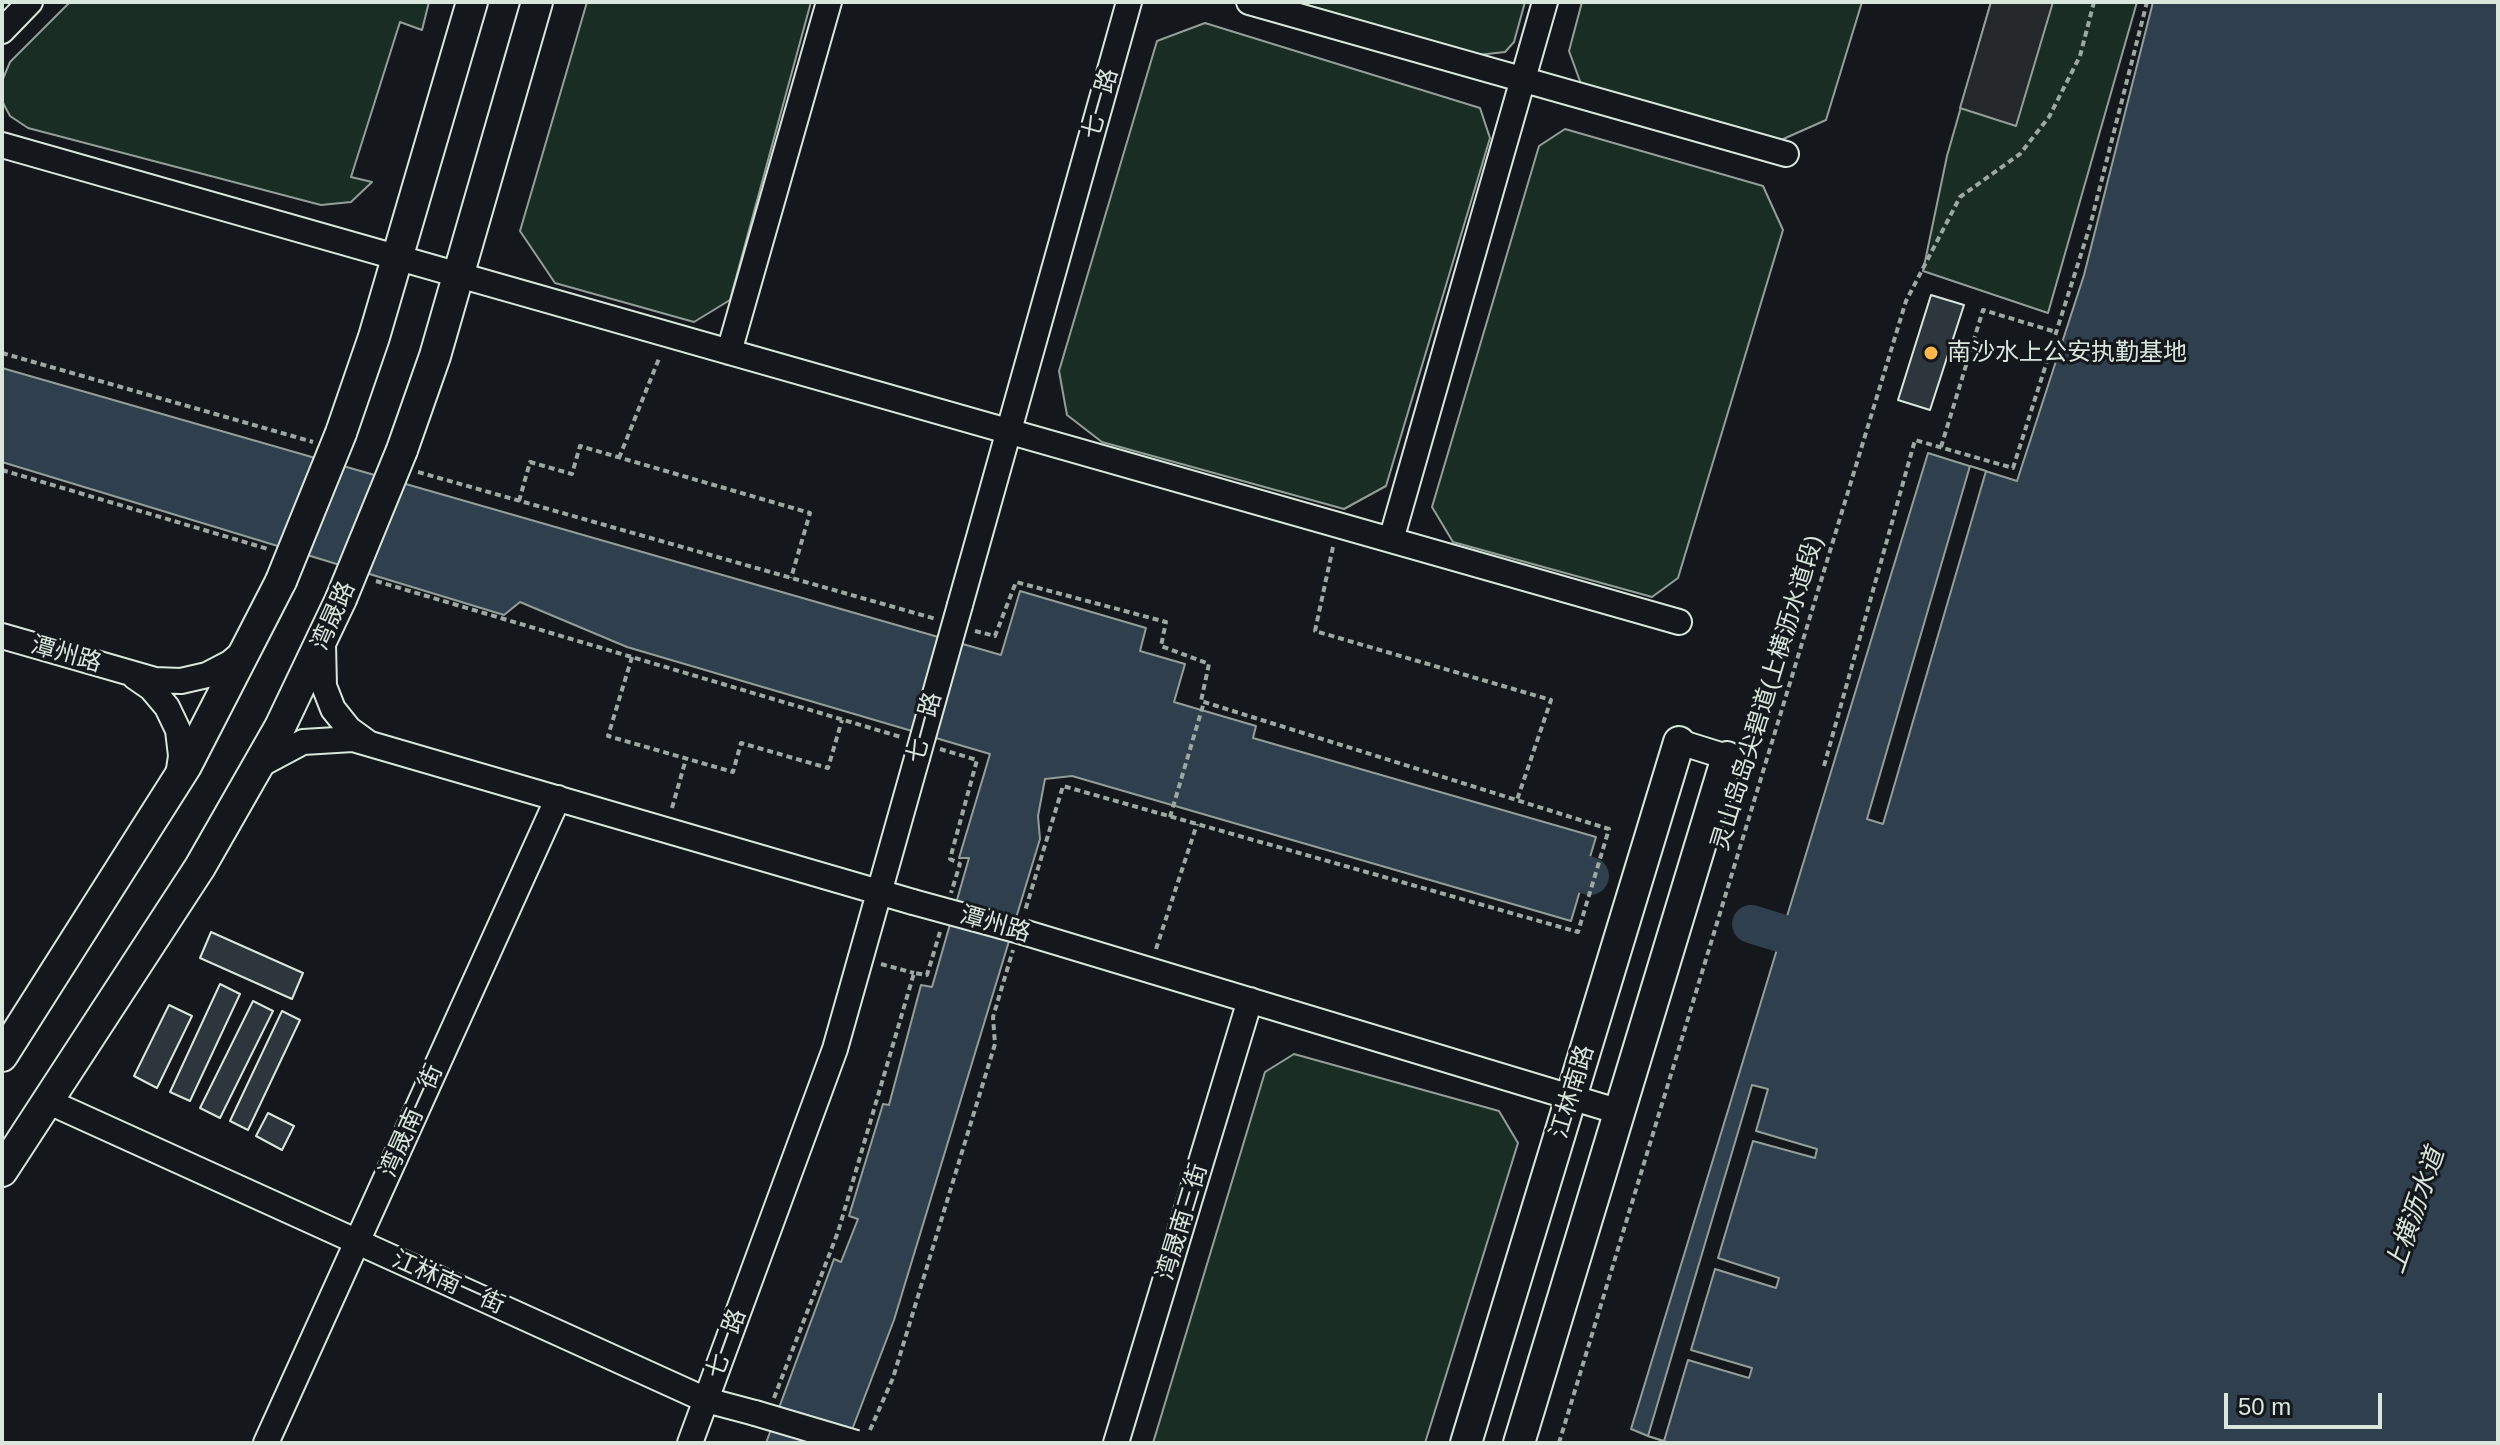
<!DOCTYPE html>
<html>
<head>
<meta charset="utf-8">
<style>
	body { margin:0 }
	#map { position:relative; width:2500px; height:1445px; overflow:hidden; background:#14181c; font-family:Arial,sans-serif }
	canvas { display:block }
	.frame { position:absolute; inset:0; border:4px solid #d8e6dc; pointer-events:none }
	.scale { position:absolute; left:2224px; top:1393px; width:158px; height:36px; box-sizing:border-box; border:4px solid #d8e6dc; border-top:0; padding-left:10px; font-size:24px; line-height:28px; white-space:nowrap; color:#d8e6dc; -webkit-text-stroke:6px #14181c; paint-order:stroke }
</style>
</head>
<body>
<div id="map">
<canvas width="2500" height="1445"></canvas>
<div class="frame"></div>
<div class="scale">50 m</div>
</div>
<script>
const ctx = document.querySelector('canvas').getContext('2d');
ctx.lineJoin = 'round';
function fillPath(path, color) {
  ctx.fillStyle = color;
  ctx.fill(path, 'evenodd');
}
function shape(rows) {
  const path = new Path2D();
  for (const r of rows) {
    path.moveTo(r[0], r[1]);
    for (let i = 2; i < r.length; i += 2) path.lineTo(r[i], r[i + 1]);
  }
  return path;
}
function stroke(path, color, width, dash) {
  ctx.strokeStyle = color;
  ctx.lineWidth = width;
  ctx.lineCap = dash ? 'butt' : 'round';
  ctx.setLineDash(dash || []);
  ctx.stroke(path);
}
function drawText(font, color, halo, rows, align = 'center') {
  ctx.font = font + ' Arial,"Noto Sans SC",sans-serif';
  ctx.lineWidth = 6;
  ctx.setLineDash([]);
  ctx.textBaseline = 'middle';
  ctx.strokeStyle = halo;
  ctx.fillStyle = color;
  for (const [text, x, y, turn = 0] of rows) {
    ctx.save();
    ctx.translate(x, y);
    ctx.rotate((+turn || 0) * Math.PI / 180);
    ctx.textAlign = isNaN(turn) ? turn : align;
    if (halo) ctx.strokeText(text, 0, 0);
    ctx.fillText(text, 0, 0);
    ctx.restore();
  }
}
const green = shape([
	[70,2,429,2,422,30,400,22,351,177,372,182,351,202,321,205,28,128,10,116,2,101,2,81,10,62,70,2],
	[587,2,811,2,730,300,694,322,555,283,520,231,587,2],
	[1297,2,1525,2,1514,42,1505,52,1478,55,1297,2],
	[1582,2,1862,2,1826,120,1781,140,1581,84,1569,51,1582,2],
	[1991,2,2137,2,2048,313,1923,271,1947,156,1991,2],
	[1205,23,1480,108,1490,138,1386,486,1344,509,1102,442,1067,415,1059,371,1157,41,1205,23],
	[1565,129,1763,186,1783,230,1678,578,1652,597,1453,542,1432,507,1539,146,1565,129],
	[1294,1054,1499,1111,1518,1143,1425,1443,1153,1443,1265,1072,1294,1054]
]);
const parking = shape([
	[1991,2,2053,2,2016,126,1960,108,1991,2]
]);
const water = shape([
	[2153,2,2498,2,2498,1443,1670,1443,1648,1436,1631,1429,1928,453,2017,481,2084,275,2153,2],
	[2,368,1001,655,1020,591,1146,628,1140,651,1185,664,1174,702,1256,726,1253,738,1596,837,1571,921,1072,776,1045,779,1038,816,1040,839,894,1320,847,1443,766,1443,834,1259,841,1262,858,1219,849,1216,883,1104,889,1105,921,985,932,987,969,858,959,858,990,754,627,647,520,602,504,615,2,462,2,368]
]);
const pier = shape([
	[1970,466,1986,471,1883,824,1867,819,1970,466],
	[1752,1085,1768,1089,1756,1131,1817,1149,1815,1158,1753,1141,1718,1258,1779,1278,1776,1288,1715,1269,1691,1350,1752,1368,1749,1378,1688,1360,1664,1441,1648,1436,1752,1085]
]);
const river = shape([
	[1534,859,1590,876],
	[1751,924,1829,948]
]);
const building = shape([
	[1931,295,1964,305,1930,410,1898,400,1931,295],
	[211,932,303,973,292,999,200,958,211,932],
	[220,984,240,994,190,1101,170,1092,220,984],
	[253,1001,273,1011,220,1118,200,1108,253,1001],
	[169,1005,192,1016,157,1088,134,1076,169,1005],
	[282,1011,300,1020,248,1130,230,1121,282,1011],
	[268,1113,294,1126,282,1150,256,1136,268,1113]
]);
const path = shape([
	[2,353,313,442],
	[1941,447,1983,310,2056,332],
	[619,458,660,356],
	[2,470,268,549],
	[418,472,936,619],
	[519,501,530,462,572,474,580,446,810,513,791,578],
	[1333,547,1315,631,1551,700,1517,800],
	[376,581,901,737],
	[975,631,995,636,1016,582,1166,622,1161,646,1209,664,1201,701,1609,829,1578,932,1063,786,1025,911],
	[632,657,608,736,733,772,741,743,828,768,842,720],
	[940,749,977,760,950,859,960,864,951,893],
	[1824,766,1915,440,2013,468,2090,226,2147,2],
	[672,808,686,759],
	[1170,817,1204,702],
	[1156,949,1197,824],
	[881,964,914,973],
	[774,1398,838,1232,914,973,927,975,940,932],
	[870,1430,893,1378,995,1044,993,1017,1013,950],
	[1559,1443,1906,301,1960,197,2020,154,2049,117,2080,56,2094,2]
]);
const minor = shape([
	[1249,2,1786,154],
	[2,31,30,2],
	[2,145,1679,622],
	[729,352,829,2],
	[1391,540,1545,2],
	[960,605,1129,2],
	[2,636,155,680,181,681,207,675,230,663,245,650],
	[323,644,324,686,333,709,349,729,367,742],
	[135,677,151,688,167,707,178,730,181,756,178,776],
	[1679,742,1727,757],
	[258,766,303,742,353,739,913,902],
	[1023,932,1620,1112],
	[47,1101,706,1400,755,1413],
	[266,1443,558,798],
	[690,1443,835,1049,917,758],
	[1116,1443,1250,1000]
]);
const major = shape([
	[341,433,374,337,472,2],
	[402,450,435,356,537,2],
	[2,1056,186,766,281,581],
	[2,1171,200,867,280,727,341,599],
	[1466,1443,1679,742],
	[1519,1443,1727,757]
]);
const minorBridge = shape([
	[917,758,960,605],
	[913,902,1023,932],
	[755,1413,856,1443]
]);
const majorBridge = shape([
	[281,581,341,433],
	[341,599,402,450]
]);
const markers = [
	[1931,353,8,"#ffb74d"]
];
const streetNames = [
	["七一路",1101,104,-74],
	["湾晟路",334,616,-66],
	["潭州路",66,655,16],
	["灵山岛岛尖碧道(上横沥水道段)",1768,693,-73],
	["七一路",925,728,-75],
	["潭州路",995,925,16],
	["江林南路",1573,1092,-73],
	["湾晟南一街",412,1121,-66],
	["湾晟南三街",1183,1222,-73],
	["江林南一街",448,1283,24],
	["七一路",727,1344,-70]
];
const poiNames = [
	["南沙水上公安执勤基地",1947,353]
];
const waterNames = [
	["上横沥水道",2416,1211,-71]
];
fillPath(green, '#1a2d24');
stroke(green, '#939e99', 2);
fillPath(parking, '#24282b');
stroke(parking, '#939e99', 2);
fillPath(water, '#2f3f4d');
stroke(water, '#939e99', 2);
fillPath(pier, '#14181c');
stroke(pier, '#939e99', 2);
stroke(river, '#2f3f4d', 38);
fillPath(building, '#2c363c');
stroke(building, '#d8e6dc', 2);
stroke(minor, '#d8e6dc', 28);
stroke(major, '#d8e6dc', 34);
stroke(path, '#9da8a2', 4, [6, 4]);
stroke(minor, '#14181c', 24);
stroke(major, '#14181c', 30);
stroke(minorBridge, '#d8e6dc', 28, []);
stroke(majorBridge, '#d8e6dc', 34, []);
stroke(minorBridge, '#14181c', 24);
stroke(majorBridge, '#14181c', 30);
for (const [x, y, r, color] of markers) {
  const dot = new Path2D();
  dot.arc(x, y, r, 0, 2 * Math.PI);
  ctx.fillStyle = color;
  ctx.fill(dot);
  stroke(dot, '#14181c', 3);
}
drawText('24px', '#d8e6dc', '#14181c', streetNames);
drawText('24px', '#d8e6dc', '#14181c', poiNames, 'left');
drawText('italic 26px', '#d8e6dc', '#14181c', waterNames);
</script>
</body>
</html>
